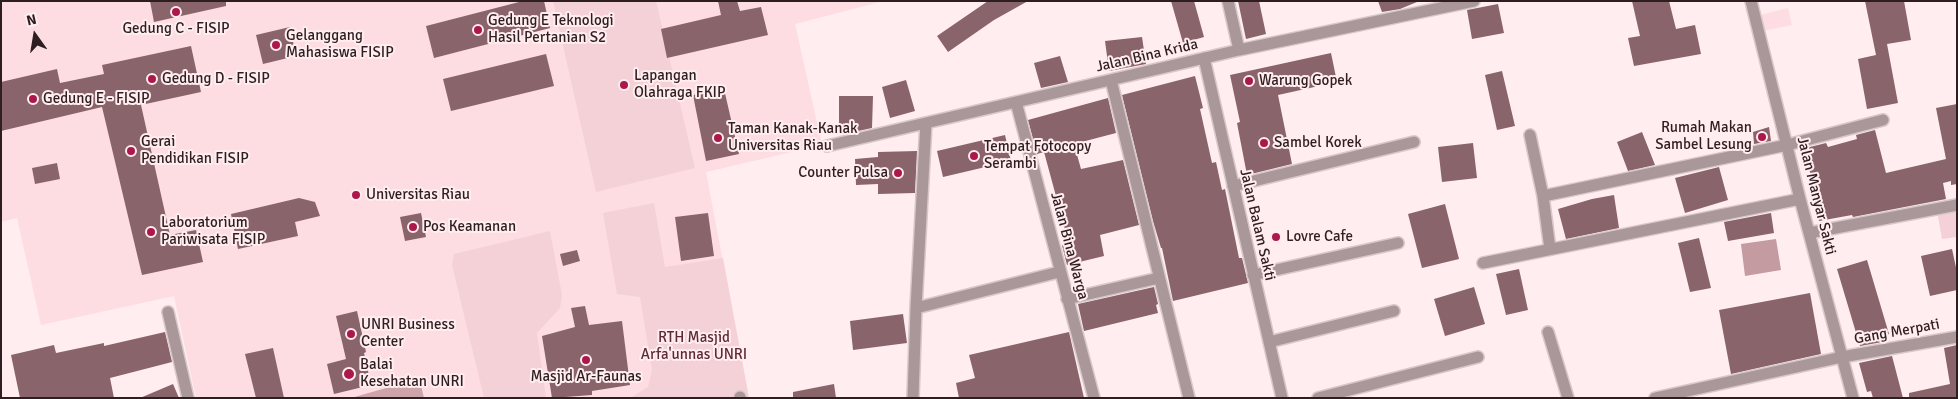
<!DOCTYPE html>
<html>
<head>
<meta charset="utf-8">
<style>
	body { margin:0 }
	#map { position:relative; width:1958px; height:399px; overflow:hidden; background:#ffedef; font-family:Signika,sans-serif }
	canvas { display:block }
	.frame { position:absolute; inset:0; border:2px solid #2e1e21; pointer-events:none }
	.north { position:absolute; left:10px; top:10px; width:50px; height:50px; -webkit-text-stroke:4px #ffedef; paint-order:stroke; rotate:347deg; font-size:14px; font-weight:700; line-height:20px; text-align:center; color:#2e1e21 }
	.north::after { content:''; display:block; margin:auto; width:18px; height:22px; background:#2e1e21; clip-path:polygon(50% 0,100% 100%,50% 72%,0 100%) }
</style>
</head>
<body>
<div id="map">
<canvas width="1958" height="399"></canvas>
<div class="frame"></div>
<div class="north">N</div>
</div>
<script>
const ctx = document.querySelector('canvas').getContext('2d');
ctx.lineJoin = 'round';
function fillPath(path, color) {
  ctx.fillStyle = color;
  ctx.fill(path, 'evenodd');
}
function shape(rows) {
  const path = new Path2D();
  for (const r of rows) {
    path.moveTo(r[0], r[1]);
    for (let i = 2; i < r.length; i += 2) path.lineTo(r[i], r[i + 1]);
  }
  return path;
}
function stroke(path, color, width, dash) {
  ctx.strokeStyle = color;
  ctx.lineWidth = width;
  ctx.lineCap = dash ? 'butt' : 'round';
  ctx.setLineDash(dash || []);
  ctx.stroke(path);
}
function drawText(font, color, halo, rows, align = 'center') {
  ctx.font = font + ' Signika,sans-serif';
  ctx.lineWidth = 4;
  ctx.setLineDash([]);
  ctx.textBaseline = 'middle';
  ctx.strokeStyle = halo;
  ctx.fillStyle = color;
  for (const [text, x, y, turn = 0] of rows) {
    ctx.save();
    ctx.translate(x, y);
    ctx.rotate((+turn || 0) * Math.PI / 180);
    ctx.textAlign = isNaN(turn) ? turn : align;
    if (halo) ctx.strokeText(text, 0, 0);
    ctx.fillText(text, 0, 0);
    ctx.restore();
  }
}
const built = shape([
	[1,1,884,1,795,24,822,145,706,172,749,398,196,398,174,296,41,325,17,218,1,222],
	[1788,8,1792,25,1763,31,1760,15]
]);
const green = shape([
	[553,1,656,1,695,168,596,192],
	[654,203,665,267,723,258,749,398,630,398,648,387,652,370,640,297,617,294,603,213],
	[1957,207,1957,237,1942,239,1937,211],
	[550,231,562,295,560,308,537,333,546,398,484,398,452,265,454,254]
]);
const forest = shape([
	[420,381,424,398,351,398,386,388]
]);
const water = shape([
	[1776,239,1781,270,1745,276,1741,244]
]);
const building = shape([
	[150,1,226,1,226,6,154,22],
	[523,1,544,1,550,28,434,58,426,26],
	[718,1,737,1,740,11,761,7,768,35,667,58,661,29,721,15],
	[988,1,1028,1,994,20,948,52,937,36],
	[1171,1,1194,1,1204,37,1183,43],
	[1238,1,1259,1,1266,34,1246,39],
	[1378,1,1417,1,1417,2,1400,9,1382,12],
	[1632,1,1669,1,1676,29,1695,25,1701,54,1634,66,1628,38,1640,36],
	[1865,1,1904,1,1911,40,1887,44,1898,103,1867,109,1858,59,1876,55],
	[1498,4,1504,33,1472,39,1467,10],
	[290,27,296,56,263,64,256,35],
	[1142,37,1146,64,1109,71,1105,41],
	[191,46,201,92,141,105,170,235,196,230,203,262,142,275,102,107,1,131,1,82,57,69,60,83,104,74,102,65],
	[1331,53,1337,82,1278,95,1292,164,1247,175,1237,123,1240,122,1230,75],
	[546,54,554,86,451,111,443,79],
	[1060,56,1068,82,1041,88,1034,63],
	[1502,71,1515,126,1497,130,1485,75],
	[1195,76,1203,108,1200,109,1212,163,1216,162,1222,190,1225,189,1239,258,1242,258,1248,283,1173,301,1162,248,1161,248,1153,221,1122,95],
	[906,80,915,111,890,118,882,87],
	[724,89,739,154,706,161,693,95],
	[839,96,873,96,872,128,858,131,839,131],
	[1108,98,1116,133,1074,144,1081,169,1123,160,1139,225,1100,235,1104,256,1067,265,1062,245,1069,244,1044,152,1037,154,1028,120],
	[1957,104,1957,184,1951,185,1951,181,1943,183,1946,199,1853,217,1852,215,1819,221,1815,198,1819,198,1802,149,1826,143,1828,147,1857,139,1856,135,1875,130,1886,173,1946,159,1936,108],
	[1769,127,1771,141,1754,144,1753,132],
	[1642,132,1655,165,1628,171,1617,142],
	[1005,135,1011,161,943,177,937,151],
	[1473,143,1477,178,1442,182,1438,147],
	[917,151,915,193,878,194,878,184,856,185,855,159,878,157,878,152],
	[57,163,60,179,35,184,32,168],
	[1719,167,1728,200,1685,213,1675,178],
	[1614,195,1619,228,1566,239,1558,209,1592,199],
	[299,198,315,202,320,216,295,222,298,236,238,249,231,214],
	[1445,204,1459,259,1422,268,1408,214],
	[421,213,426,237,405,241,400,217],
	[708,213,714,256,681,261,675,217],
	[1771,213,1774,233,1728,241,1724,222],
	[1699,238,1711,288,1690,292,1678,243],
	[1952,249,1957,272,1957,290,1930,296,1921,256],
	[577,250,580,261,563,266,560,254],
	[1867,260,1889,334,1886,335,1888,341,1860,346,1837,269],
	[1519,269,1528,310,1506,315,1496,274],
	[1154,287,1158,304,1156,305,1158,313,1084,331,1078,304],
	[1474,287,1485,324,1445,336,1434,299],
	[1810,293,1821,354,1731,374,1719,310],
	[585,306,589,325,622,321,630,385,592,391,592,395,552,398,542,336,575,327,571,308],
	[357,311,366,352,364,353,371,385,334,394,327,364,346,359,336,316],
	[903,314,907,343,853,350,850,321],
	[165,332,172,362,110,378,114,398,20,398,11,355,54,345,56,353,104,343,104,346],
	[1069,332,1084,398,959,398,956,383,975,378,969,355],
	[1957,345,1957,398,1909,398,1909,393,1950,384,1944,348],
	[273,348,284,398,256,398,245,354],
	[1892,356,1903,398,1873,398,1871,391,1867,392,1859,363],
	[173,384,179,398,140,398],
	[834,384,836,398,793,398,793,392]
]);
const minor = shape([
	[1228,1,1239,50],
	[1751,1,1800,199,1853,398],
	[1204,58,1282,398],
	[1111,80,1189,398],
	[1016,102,1094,398],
	[1530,135,1543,196,1550,249],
	[827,146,1239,50,1474,1],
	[1233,186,1414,142],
	[1543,196,1787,145,1883,120],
	[1809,233,1957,205],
	[1483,263,1800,199],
	[1253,275,1398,243],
	[1067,299,1159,278],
	[916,308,1059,272],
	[168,312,188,398],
	[1548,332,1568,398],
	[1269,342,1394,311],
	[740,397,740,398],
	[913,398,916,308,926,123],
	[1318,398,1478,357],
	[1655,398,1842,357,1957,337]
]);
const markers = [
	[176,12,5,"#ab184b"],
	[478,30,5,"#ab184b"],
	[276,45,5,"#ab184b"],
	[152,79,5,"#ab184b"],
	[1249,81,5,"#ab184b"],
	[624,85,5,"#ab184b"],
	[33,99,5,"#ab184b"],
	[1762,137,5,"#ab184b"],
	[718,138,5,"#ab184b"],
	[1264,143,5,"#ab184b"],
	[131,151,5,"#ab184b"],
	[974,156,5,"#ab184b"],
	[898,173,5,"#ab184b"],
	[356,195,5,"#ab184b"],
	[413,227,5,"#ab184b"],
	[151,232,5,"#ab184b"],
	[1276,237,5,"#ab184b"],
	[351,334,5,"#ab184b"],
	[586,360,5,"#ab184b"],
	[349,374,6,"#ab184b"]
];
const poiNames = [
	["Gedung E Teknologi",488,21],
	["Hasil Pertanian S2",488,38],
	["Gedung C - FISIP",176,29,"center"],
	["Gelanggang",286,36],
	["Mahasiswa FISIP",286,53],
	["Lapangan",634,76],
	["Olahraga FKIP",634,93],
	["Gedung D - FISIP",162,79],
	["Warung Gopek",1259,81],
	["Gedung E - FISIP",43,99],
	["Rumah Makan",1752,128,"right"],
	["Sambel Lesung",1752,145,"right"],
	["Taman Kanak-Kanak",728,129],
	["Universitas Riau",728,146],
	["Gerai",141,142],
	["Pendidikan FISIP",141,159],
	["Sambel Korek",1274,143],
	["Tempat Fotocopy",984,147],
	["Serambi",984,164],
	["Counter Pulsa",888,173,"right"],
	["Universitas Riau",366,195],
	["Laboratorium",161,223],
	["Pariwisata FISIP",161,240],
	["Pos Keamanan",423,227],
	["Lovre Cafe",1286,237],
	["UNRI Business",361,325],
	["Center",361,342],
	["Balai",360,365],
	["Kesehatan UNRI",360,382],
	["Masjid Ar-Faunas",586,377,"center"]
];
const streetNames = [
	["Jalan Bina Krida",1147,56,-13],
	["Jalan Manyar Sakti",1816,196,76],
	["Jalan Balam Sakti",1257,225,77],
	["Jalan Bina Warga",1069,246,75],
	["Gang Merpati",1897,332,-10]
];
const parkNames = [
	["RTH Masjid",694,338],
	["Arfa'unnas UNRI",694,355]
];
fillPath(built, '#fddde1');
fillPath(green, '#f4d1d6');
fillPath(forest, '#cca4aa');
fillPath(water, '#c39ba1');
fillPath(building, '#89646a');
stroke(minor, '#d9c8ca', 14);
stroke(minor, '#a99799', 11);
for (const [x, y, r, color] of markers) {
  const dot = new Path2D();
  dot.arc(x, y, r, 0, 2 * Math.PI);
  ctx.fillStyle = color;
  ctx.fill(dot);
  stroke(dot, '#ffedef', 2);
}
drawText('15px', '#2e1e21', '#ffedef', poiNames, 'left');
drawText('15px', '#2e1e21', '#ffedef', streetNames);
drawText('15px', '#5e2a35', '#ffedef', parkNames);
</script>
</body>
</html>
